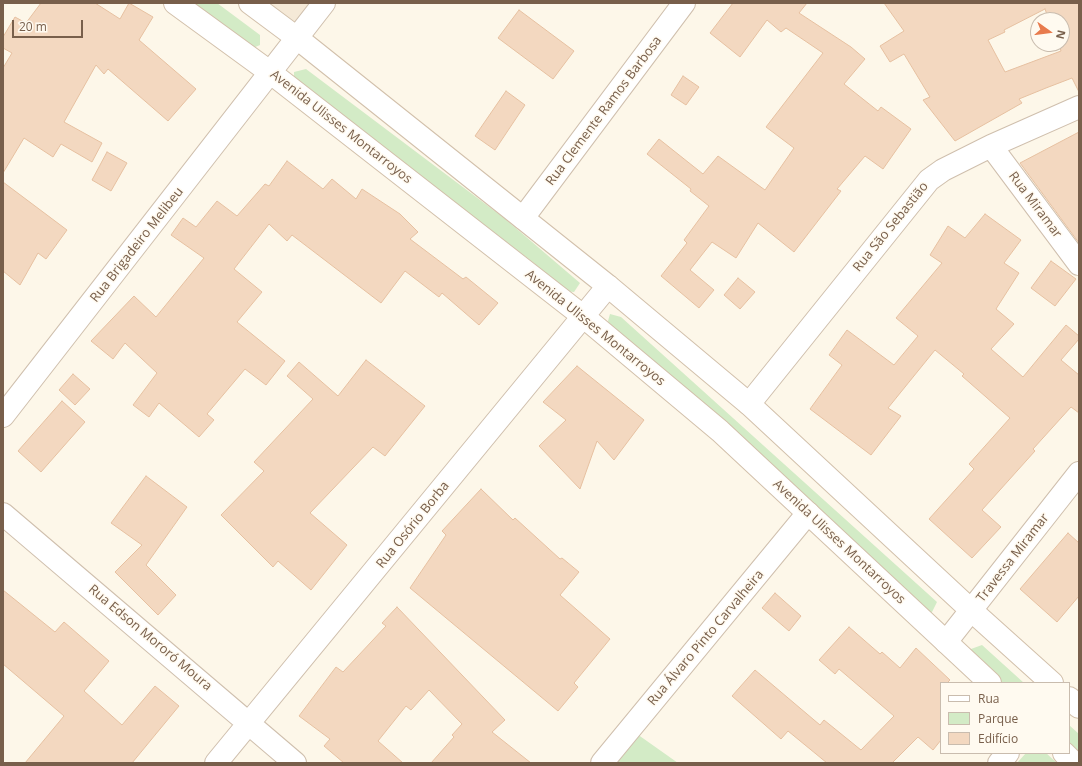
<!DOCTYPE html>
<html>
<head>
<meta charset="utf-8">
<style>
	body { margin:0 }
	#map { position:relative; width:1082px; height:766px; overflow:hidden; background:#fdf7e9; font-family:"Open Sans",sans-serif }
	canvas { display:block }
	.frame { position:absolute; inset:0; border:4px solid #785f4b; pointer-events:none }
	.legend { position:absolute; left:940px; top:682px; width:130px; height:72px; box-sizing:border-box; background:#fffaf0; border:1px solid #c9bcae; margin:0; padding:5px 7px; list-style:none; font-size:12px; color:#785f4b }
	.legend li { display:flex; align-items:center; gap:8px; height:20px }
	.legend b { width:20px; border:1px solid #c9bcae }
	.north { position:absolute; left:1030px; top:12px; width:40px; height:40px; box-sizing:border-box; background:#fffaf0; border:1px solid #c9bcae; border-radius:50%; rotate:104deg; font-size:11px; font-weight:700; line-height:16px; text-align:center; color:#785f4b }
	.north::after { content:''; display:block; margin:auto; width:14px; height:18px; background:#e87b4d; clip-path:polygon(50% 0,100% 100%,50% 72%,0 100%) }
	.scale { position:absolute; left:12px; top:20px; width:71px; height:18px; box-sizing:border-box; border:2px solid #785f4b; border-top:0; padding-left:5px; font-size:12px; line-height:14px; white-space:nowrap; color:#785f4b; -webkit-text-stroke:3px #fffaf0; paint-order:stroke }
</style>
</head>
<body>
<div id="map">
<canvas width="1082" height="766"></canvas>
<div class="frame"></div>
<ul class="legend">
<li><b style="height:5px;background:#fff"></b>Rua</li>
<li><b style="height:11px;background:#d3ebc6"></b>Parque</li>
<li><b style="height:11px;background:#f3d8c0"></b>Edifício</li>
</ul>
<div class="north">N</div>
<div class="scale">20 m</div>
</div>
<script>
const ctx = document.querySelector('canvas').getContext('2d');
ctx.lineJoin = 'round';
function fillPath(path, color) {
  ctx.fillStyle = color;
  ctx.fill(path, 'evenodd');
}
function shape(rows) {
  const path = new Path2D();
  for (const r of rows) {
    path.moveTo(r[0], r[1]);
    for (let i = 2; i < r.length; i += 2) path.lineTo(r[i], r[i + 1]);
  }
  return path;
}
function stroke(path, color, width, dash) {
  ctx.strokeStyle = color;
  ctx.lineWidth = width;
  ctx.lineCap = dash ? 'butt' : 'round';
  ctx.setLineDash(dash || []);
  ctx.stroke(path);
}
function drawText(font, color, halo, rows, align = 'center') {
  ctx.font = font + ' "Open Sans",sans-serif';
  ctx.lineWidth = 3;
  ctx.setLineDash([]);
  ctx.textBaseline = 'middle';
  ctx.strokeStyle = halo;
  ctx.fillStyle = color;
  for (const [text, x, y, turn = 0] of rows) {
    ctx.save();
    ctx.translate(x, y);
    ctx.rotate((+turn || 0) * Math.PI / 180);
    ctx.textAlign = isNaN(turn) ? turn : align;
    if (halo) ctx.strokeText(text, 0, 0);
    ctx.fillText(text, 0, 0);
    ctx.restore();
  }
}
const residential = shape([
	[270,3,315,3,298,24]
]);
const green = shape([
	[188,3,217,3,260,35,260,45,253,48],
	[306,69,504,218,580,283,574,292,565,291,534,263,294,80,294,72],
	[610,314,621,317,937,602,931,614,610,330,608,321],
	[982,645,1024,683,997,683,971,660,971,649],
	[1069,725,1079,734,1079,756,1069,747],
	[637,734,678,763,616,763],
	[1026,753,1046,753,1057,763,1017,763]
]);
const building = shape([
	[41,3,95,3,120,19,129,3,153,17,139,40,196,89,168,121,108,69,104,74,96,65,64,122,102,143,92,162,61,144,53,157,24,138,3,173,3,68,12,53,3,48,3,37,15,17,26,23,41,3],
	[733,3,807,3,799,13,851,47,865,59,844,84,878,111,881,107,911,129,883,169,865,156,837,189,841,191,794,252,758,223,736,258,712,242,690,270,714,290,699,308,661,276,687,243,684,240,709,206,690,191,691,189,647,154,659,139,703,174,718,156,765,190,794,148,766,127,823,53,786,28,781,32,767,20,740,57,710,33,733,3],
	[884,3,1079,3,1079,92,1072,78,1046,88,1019,99,1022,103,955,141,923,100,930,97,904,54,890,62,880,46,904,31,884,3],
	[1045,9,1049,20,1062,20,1062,44,1059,44,1061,51,1005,72,988,40,1005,32,1004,30,1045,9],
	[519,10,574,51,553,79,498,38,519,10],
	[683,76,699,87,686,105,671,95,683,76],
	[506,91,525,105,495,150,475,136,506,91],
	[1079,132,1079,243,1020,163,1079,132],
	[107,152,127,163,111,191,92,180,107,152],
	[287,161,323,189,332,179,356,199,362,189,400,214,418,232,410,239,463,279,466,277,498,303,479,325,442,293,439,297,405,271,381,303,292,235,287,241,269,224,234,269,262,292,237,322,285,361,266,385,245,369,207,414,214,420,199,437,159,403,149,417,133,405,157,373,125,343,113,359,91,341,134,296,156,317,204,258,171,235,183,218,196,227,217,201,237,216,265,184,269,186,287,161],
	[3,182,67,230,46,259,38,253,20,285,3,271,3,182],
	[985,214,1021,240,1004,263,1019,273,996,309,1014,324,991,349,1023,377,1066,325,1079,336,1079,339,1061,360,1079,375,1079,413,1071,407,1033,449,1035,451,982,510,1001,527,972,558,929,519,974,469,969,464,1010,418,962,376,964,374,935,350,888,408,901,416,871,455,810,409,842,365,829,355,847,330,894,365,918,336,896,318,942,263,930,255,948,226,965,238,985,214],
	[1051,261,1076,279,1055,306,1031,288,1051,261],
	[738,278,755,292,740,309,724,295,738,278],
	[366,360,425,406,385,456,373,447,310,513,347,545,311,590,278,561,273,567,221,515,264,471,254,462,313,399,287,376,299,362,338,396,366,360],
	[577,366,644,420,614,460,597,441,580,489,539,446,566,420,543,402,577,366],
	[73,374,90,389,75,405,59,390,73,374],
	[62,401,85,422,41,472,18,451,62,401],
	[146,476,187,507,146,565,176,595,158,615,115,572,142,545,111,523,146,476],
	[481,489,513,520,515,518,560,559,562,558,579,572,560,595,610,639,574,683,578,687,558,711,410,588,446,535,442,531,481,489],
	[1068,533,1079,543,1079,596,1057,622,1020,589,1068,533],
	[3,590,55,632,64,622,109,661,84,691,122,725,155,686,179,706,132,763,25,763,64,716,3,664,3,590],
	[775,593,801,616,789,631,762,608,775,593],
	[397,607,505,720,492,732,531,763,431,763,454,737,452,735,462,724,429,690,411,710,406,706,378,741,403,763,344,763,324,746,330,739,299,716,336,667,343,672,386,626,382,623,397,607],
	[849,627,880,654,882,652,900,668,916,648,950,680,947,683,941,683,941,740,933,750,918,737,892,763,827,763,788,731,781,739,732,696,755,670,820,725,824,720,861,750,894,716,839,669,835,674,819,660,849,627]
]);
const street = shape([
	[991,146,1079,264],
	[523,218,684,3],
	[749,404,929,180,943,170,991,146,1079,107],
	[3,416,324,3],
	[3,514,295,763],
	[946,642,1079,473],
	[216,763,608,286],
	[602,763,808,513],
	[999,763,1008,753]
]);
const secondary = shape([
	[175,3,271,73,584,317,720,431,990,683],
	[250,3,297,38,608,286,749,404,972,611,1052,683],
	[1069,698,1079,707],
	[1064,753,1074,763]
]);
const streetNames = [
	["Rua Clemente Ramos Barbosa",604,111,-53],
	["Avenida Ulisses Montarroyos",341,127,38],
	["Rua Miramar",1035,205,53],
	["Rua São Sebastião",891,227,-51],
	["Rua Brigadeiro Melibeu",137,245,-52],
	["Avenida Ulisses Montarroyos",595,328,39],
	["Rua Osório Borba",413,525,-51],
	["Avenida Ulisses Montarroyos",839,542,43],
	["Travessa Miramar",1013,558,-52],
	["Rua Edson Mororó Moura",150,638,40],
	["Rua Álvaro Pinto Carvalheira",706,638,-50]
];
fillPath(residential, '#f5e9d7');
fillPath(green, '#d3ebc6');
fillPath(building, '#f3d8c0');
stroke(building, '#e6c0a0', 1);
stroke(street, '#cfbfad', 24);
stroke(secondary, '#d2c0ab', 24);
stroke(street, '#fff', 22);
stroke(secondary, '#fff', 22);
drawText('13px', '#785f4b', '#fffaf0', streetNames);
</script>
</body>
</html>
